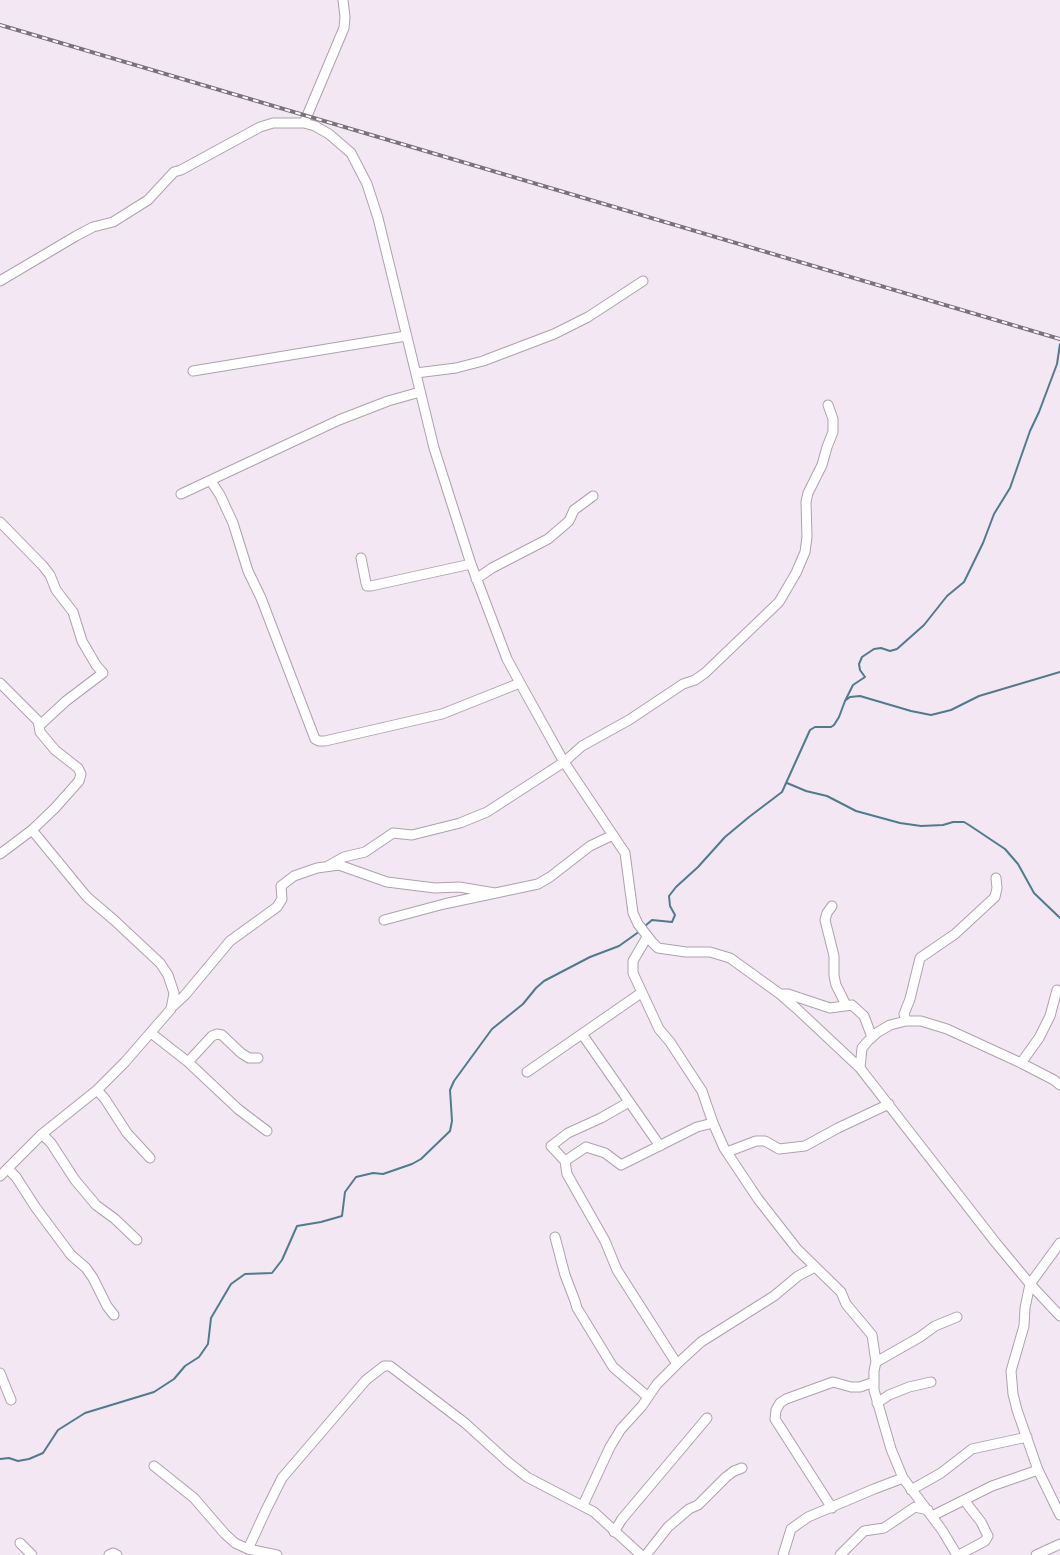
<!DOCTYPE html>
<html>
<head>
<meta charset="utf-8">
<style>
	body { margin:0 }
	canvas { display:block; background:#f3e7f3 }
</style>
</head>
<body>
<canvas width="1060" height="1555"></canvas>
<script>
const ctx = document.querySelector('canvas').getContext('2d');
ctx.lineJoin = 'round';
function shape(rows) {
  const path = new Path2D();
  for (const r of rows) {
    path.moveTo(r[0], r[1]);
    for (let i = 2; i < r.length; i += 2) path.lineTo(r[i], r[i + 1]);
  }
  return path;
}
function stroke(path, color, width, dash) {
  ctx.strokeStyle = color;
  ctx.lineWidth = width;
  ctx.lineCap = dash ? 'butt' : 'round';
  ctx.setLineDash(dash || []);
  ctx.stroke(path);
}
const stream = shape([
	[846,700,850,697,860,696,911,711,931,715,951,710,979,696,1060,672],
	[787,783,806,791,827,796,856,811,900,823,921,826,943,825,953,822,964,822,969,825,1005,849,1018,864,1034,893,1060,918],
	[645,926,652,920,672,922,675,915,670,906,669,896,676,887,698,867,725,837,749,817,782,792,810,730,815,727,831,727,834,725,839,717,845,701,853,685,865,677,860,670,859,664,862,657,874,649,881,648,890,651,897,649,924,625,947,596,964,582,983,543,994,514,1010,488,1030,431,1039,412,1057,364,1060,344],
	[0,1459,9,1458,18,1461,29,1459,43,1453,58,1430,85,1413,154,1392,174,1379,185,1366,199,1357,208,1344,211,1318,231,1284,245,1274,272,1273,282,1260,297,1226,321,1222,342,1216,345,1192,356,1177,373,1173,383,1174,412,1164,421,1159,450,1131,452,1121,450,1090,454,1081,492,1029,523,1004,536,988,544,981,590,957,619,946,640,931]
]);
const minor = shape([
	[304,123,344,28,345,17,343,0],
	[0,281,76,236,93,227,113,222,148,200,174,172,181,170,260,127,273,123,304,123,315,126,329,134,351,153,367,184,378,218,434,448,471,564,507,659,520,683,564,762,625,853,633,913,638,924,652,942,658,948,686,952,710,952,730,958,780,994,796,1008,860,1068,996,1243,1030,1284,1060,1316],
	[193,371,406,336],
	[416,373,456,368,483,361,554,334,588,317,643,281],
	[211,481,220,495,233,523,248,571,261,598,315,739,319,741,325,741,442,714,520,683],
	[181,494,339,420,388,401,420,392],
	[0,522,43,566,50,575,56,590,73,612,82,641,96,665,103,673,66,701,39,726,40,732,55,750,78,768,81,774,79,781,55,808,32,830,0,854],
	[361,558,366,583,367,586,371,586,471,564],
	[476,579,492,568,548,539,569,521,574,510,593,496],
	[0,683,38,721,39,726],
	[328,866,344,857,365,852,393,833,412,835,460,823,487,812,564,762,582,746,629,720,683,684,695,680,705,673,779,602,796,573,805,552,807,537,806,502,808,493,822,465,827,447,833,432,833,419,828,405],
	[832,906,827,913,825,920,834,956,834,976,836,985,846,1005],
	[384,920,444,904,538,884,550,877,590,846,613,835],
	[647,937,633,961,633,973,659,1029,670,1042,702,1091,713,1123,724,1148,758,1199,797,1249,841,1292,846,1304,872,1335,876,1362,874,1371,874,1390,891,1449,903,1478,942,1530,957,1555],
	[780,994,788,994,830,1008,852,1005,864,1016,872,1037],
	[171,1008,185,995,230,941,277,907,282,899,281,886,294,876,317,868,339,865,387,882,435,888,459,887,495,893],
	[906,1021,904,1014,910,999,920,958,955,934,995,897,997,888,996,878],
	[151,1033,188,1062,238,1109,267,1131],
	[582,1034,660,1146],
	[188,1062,212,1036,217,1034,222,1035,241,1053,249,1058,258,1058],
	[1021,1063,1039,1038,1050,1016,1057,990],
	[860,1068,862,1048,868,1041,878,1032,890,1025,906,1021,921,1021,947,1029,1021,1063,1054,1080,1060,1085],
	[527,1072,641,993],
	[97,1090,105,1099,127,1133,150,1158],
	[629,1102,601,1118,568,1133,551,1146,565,1161,567,1174,605,1241,617,1270,677,1364],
	[42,1134,51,1143,75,1180,96,1205,115,1219,137,1240],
	[727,1152,756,1141,765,1141,779,1149,805,1146,838,1128,889,1104],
	[565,1161,586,1147,605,1153,621,1165,697,1127,713,1123],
	[8,1169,16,1177,36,1208,71,1255,86,1268,93,1278,107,1306,114,1315],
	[0,1176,42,1134,97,1090,125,1062,171,1009,174,993,168,975,160,963,114,920,87,897,32,830],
	[555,1237,565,1275,575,1301,577,1308,613,1367,648,1397],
	[1060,1243,1030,1284,1025,1308,1024,1326,1011,1371,1013,1394,1017,1410,1038,1470,1060,1515],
	[876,1362,920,1337,935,1326,957,1317],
	[0,1373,11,1400],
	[877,1403,889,1395,909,1387,931,1382],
	[154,1466,194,1498,225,1534,235,1543,248,1549,277,1555],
	[911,1490,941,1473,972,1449,1027,1437],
	[583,1505,610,1447,621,1429,642,1406,657,1384,677,1364,701,1342,774,1296,798,1276,815,1267],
	[832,1508,775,1419,776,1410,780,1403,786,1399,833,1382,851,1387,860,1387,874,1382],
	[932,1516,992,1486,1038,1470],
	[614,1532,622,1519,707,1418],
	[20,1543,32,1555],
	[248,1549,266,1510,282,1478,366,1380,384,1366,390,1366,465,1423,508,1462,527,1477,594,1512,641,1555],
	[109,1555,113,1553,117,1555],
	[646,1555,668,1527,689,1509,698,1505,726,1477,734,1471,742,1468],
	[783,1555,791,1529,808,1517,874,1489,903,1478],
	[840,1555,864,1531,884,1528,915,1507,928,1510],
	[959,1555,985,1541,988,1536,981,1522,964,1500],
	[1036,1555,1060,1544]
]);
const rail = shape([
	[0,25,1060,339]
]);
stroke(stream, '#507b8c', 2);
stroke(minor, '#ada2ad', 11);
stroke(minor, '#fff', 9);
stroke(rail, '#79727a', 4);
stroke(rail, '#fef5ff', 2, [5.5]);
</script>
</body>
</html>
